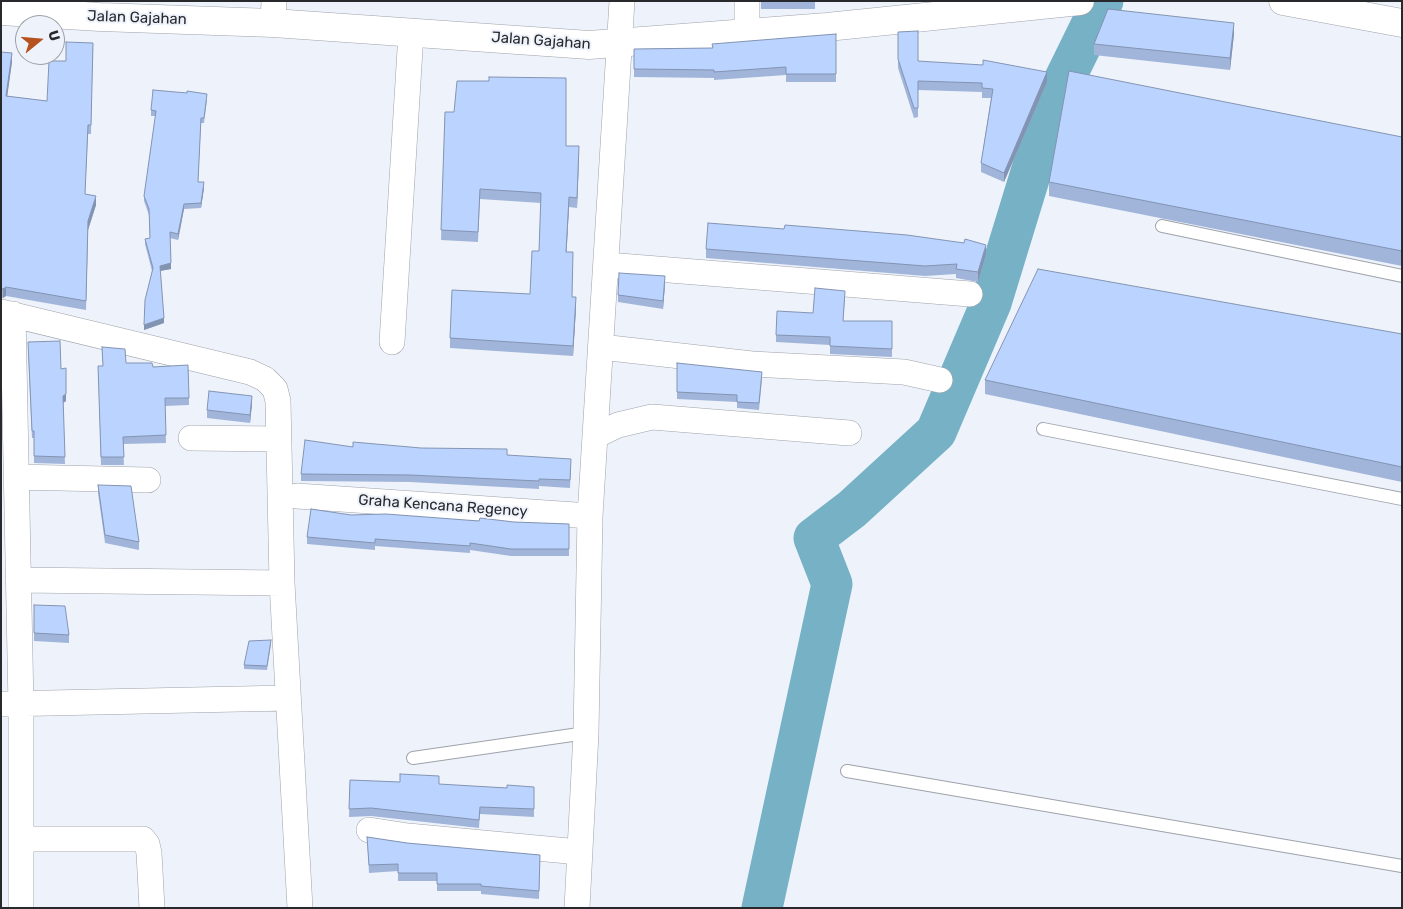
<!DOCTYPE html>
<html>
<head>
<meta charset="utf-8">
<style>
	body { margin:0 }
	#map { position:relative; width:1403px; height:909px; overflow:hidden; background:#eef3fb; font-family:Rubik,sans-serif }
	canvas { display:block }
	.frame { position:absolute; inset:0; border:2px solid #27292c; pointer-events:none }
	.north { position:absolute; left:15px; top:15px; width:50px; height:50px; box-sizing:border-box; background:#eef3fb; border:1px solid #9ea2a8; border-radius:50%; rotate:73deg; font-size:14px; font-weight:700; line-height:20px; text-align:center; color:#27292c }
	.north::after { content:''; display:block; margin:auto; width:18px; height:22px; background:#b65120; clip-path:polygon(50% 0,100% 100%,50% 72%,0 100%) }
</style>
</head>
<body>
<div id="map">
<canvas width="1403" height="909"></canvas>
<div class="frame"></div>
<div class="north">U</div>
</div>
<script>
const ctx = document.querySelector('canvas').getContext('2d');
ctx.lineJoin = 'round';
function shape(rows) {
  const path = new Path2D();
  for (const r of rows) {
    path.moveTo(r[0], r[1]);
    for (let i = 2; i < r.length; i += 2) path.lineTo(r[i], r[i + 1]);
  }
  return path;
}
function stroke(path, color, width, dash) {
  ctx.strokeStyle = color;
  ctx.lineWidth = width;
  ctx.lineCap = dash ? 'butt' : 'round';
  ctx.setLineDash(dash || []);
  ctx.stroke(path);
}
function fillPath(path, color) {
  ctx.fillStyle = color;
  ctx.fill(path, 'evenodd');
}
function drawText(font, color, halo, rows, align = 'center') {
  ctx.font = font + ' Rubik,sans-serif';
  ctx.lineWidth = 4;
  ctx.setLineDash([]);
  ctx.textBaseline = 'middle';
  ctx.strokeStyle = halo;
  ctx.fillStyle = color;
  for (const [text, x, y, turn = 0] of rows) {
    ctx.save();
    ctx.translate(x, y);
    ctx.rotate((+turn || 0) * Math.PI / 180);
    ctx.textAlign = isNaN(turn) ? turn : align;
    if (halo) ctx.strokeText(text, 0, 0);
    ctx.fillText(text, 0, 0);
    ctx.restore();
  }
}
const river = shape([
	[762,908,832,584,814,538,852,509,936,432,991,303,1051,107,1103,1]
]);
const lane = shape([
	[1162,226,1402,276],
	[1043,429,1402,499],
	[413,758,586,733],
	[847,771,1402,866]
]);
const street = shape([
	[747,1,747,34],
	[273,23,274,1],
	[607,265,970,294],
	[1,312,250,372,265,379,275,389,278,401,282,583,300,908],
	[13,314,21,705,21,908],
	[392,342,411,33],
	[601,347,752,364,904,372,940,380],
	[595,436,618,425,652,417,849,433],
	[191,438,277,439],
	[16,477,148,480],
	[297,496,590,516],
	[18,580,282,583],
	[1,704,288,698],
	[369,830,408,836,579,852],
	[21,839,143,839,147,844,149,853,152,908],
	[577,908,586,733,590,516,622,1]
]);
const secondary = shape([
	[1283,1,1402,23],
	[1,11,100,17,273,23,589,45,827,27,1080,1]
]);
const wall = shape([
	[761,1,815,1,815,9,761,9],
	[898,32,918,61,1047,82,1004,182,981,172,981,163,991,98,982,98,982,92,918,90,918,117,914,118,898,68],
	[836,34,836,82,786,82,786,75,714,80,714,78,634,77,634,49,712,48],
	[1234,34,1230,70,1094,55,1094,44],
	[93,43,91,134,88,134,85,195,96,205,88,230,86,310,6,296,3,298,1,297,1,52,12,62,7,96,47,101,66,61],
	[187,93,207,100,204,123,201,123,198,182,204,188,201,208,184,209,178,240,170,238,171,269,160,271,164,323,144,330,152,271,145,244,145,239,150,238,149,215,144,201,144,196,156,116,151,116,151,110],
	[445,112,566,146,579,156,577,208,569,207,566,252,572,297,576,308,573,356,450,348,450,338,530,294,539,251,541,203,480,199,478,242,441,240],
	[1402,137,1402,266,1049,196,1049,182],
	[706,249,986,254,978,282,956,278,956,274,925,276,706,258],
	[665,284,663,309,618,302,618,295],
	[845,298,843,321,892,321,892,357,830,354,830,345,776,342,776,335,813,313],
	[1402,334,1402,482,985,394,985,380],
	[102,347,126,363,153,367,189,398,189,405,165,406,166,443,123,444,124,465,101,465,98,366,103,366],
	[28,349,61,369,66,401,63,403,65,464,34,463,34,438,32,438],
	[677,363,762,379,759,410,737,408,737,402,677,399],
	[252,404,250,423,207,418,207,410],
	[421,448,507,455,571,466,570,488,539,486,539,489,410,482,301,481,301,474],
	[98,485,139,542,139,550,105,543,98,493],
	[479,521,569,524,569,556,511,556,470,550,470,553,375,546,375,550,307,544,307,537],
	[34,605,69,635,69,643,34,641],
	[271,644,267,670,244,669,244,665],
	[350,780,507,788,534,787,534,817,480,814,479,828,371,816,349,817],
	[367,837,407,843,540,855,539,899,481,894,481,891,437,891,437,881,398,881,398,871,369,873]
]);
const shadedWall = shape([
	[1234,23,1234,34,1230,70,1230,58],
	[12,53,12,62,6,105,6,96],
	[1047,72,1047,82,1004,182,1004,173],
	[579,146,579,156,577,208,577,198],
	[204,182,204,188,201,208,201,203],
	[96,196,96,205,88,230,86,310,88,221],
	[569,197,569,207,566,263,566,252],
	[184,204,184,209,178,240,178,234],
	[986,245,986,254,978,282,978,272],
	[171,263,171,269,160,271,160,266],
	[665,276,665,284,663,309,663,301],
	[6,287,6,296,3,298,3,289],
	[576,297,576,308,573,356,573,346],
	[164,318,164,323,144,330,144,325],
	[66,368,66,401,63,403,63,396],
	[252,396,252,404,250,423,250,415]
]);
const building = shape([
	[1108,9,1234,23,1230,58,1094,44,1108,9],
	[918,31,918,61,983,65,983,60,1047,72,1004,173,981,163,993,89,982,88,982,83,918,81,918,108,914,108,898,59,898,32,918,31],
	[836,34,836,74,786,74,786,67,714,72,714,70,634,69,634,49,713,48,712,44,836,34],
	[66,42,93,43,91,125,88,125,85,194,96,196,88,221,86,301,6,287,3,289,1,288,1,52,12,53,6,96,47,101,49,61,66,61,66,42],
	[1069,71,1402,137,1402,251,1049,182,1069,71],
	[489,77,566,78,566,146,579,146,577,198,569,197,566,252,573,252,572,297,576,297,573,346,450,338,452,290,530,294,532,251,539,251,541,193,480,189,478,232,441,230,445,112,454,112,457,81,489,81,489,77],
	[153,90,187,93,187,91,207,94,204,118,201,118,198,182,204,182,201,203,184,204,178,234,170,232,171,263,160,266,164,318,144,325,145,300,153,268,145,239,150,238,149,209,144,196,156,111,151,110,153,90],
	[708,223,784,229,785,225,907,235,964,243,965,239,986,245,978,272,956,269,957,264,925,266,706,249,708,223],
	[1038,269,1402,334,1402,467,985,380,1038,269],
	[619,273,665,276,663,301,618,295,619,273],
	[815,288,845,291,843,321,892,321,892,349,830,346,830,337,776,335,777,311,813,313,815,288],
	[60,341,61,369,66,368,66,394,63,396,65,457,34,456,34,431,32,431,28,342,60,341],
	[102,347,125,349,126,363,152,363,153,367,188,365,189,398,165,398,166,435,123,437,124,457,101,457,98,366,103,366,102,347],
	[677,363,762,372,759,403,737,402,737,395,677,392,677,363],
	[209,391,252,396,250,415,207,410,209,391],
	[305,440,353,447,353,442,421,448,507,449,507,455,571,459,570,480,539,479,539,481,410,475,301,474,305,440],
	[98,485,131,486,139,542,105,535,98,485],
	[311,509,351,515,386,514,479,521,480,518,514,522,569,524,569,549,511,549,470,543,470,546,375,539,375,543,307,537,311,509],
	[34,605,65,606,69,635,34,633,34,605],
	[271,640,267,666,244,665,249,641,271,640],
	[400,774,439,776,439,784,507,788,507,785,534,787,534,809,480,807,479,820,371,808,349,809,350,780,400,782,400,774],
	[367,837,407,843,540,855,539,891,481,886,481,884,437,884,437,873,398,873,398,864,369,865,367,837]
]);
const streetNames = [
	["Jalan Gajahan",137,18,2],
	["Jalan Gajahan",541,41,4],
	["Graha Kencana Regency",443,506,4]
];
stroke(river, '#77b1c5', 41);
stroke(lane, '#9ea2aa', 14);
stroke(street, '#9ea2aa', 26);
stroke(secondary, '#9ea2aa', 29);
stroke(lane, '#fff', 12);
stroke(street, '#fff', 25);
stroke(secondary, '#fff', 28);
fillPath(wall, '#a1b5db');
fillPath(shadedWall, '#8394b2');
fillPath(building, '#bbd3ff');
stroke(building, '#8394b2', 1);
drawText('15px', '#27292c', '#eef3fb', streetNames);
</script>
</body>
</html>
